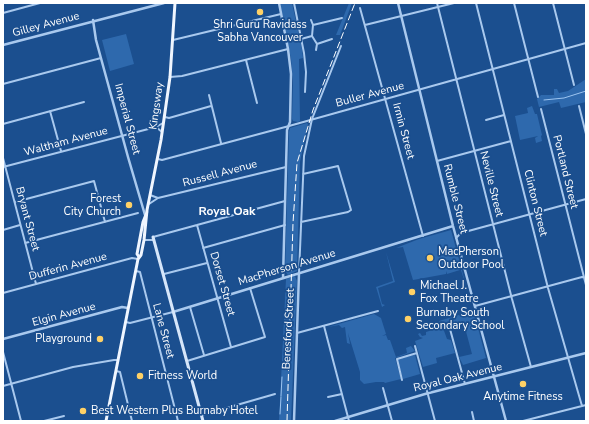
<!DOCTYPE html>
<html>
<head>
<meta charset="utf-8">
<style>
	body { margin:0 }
	#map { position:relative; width:589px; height:424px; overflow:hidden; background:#1b4f8f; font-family:"Nunito Sans",sans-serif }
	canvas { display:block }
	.frame { position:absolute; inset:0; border:4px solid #fff; pointer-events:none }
</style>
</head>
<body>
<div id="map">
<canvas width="589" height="424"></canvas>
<div class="frame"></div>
</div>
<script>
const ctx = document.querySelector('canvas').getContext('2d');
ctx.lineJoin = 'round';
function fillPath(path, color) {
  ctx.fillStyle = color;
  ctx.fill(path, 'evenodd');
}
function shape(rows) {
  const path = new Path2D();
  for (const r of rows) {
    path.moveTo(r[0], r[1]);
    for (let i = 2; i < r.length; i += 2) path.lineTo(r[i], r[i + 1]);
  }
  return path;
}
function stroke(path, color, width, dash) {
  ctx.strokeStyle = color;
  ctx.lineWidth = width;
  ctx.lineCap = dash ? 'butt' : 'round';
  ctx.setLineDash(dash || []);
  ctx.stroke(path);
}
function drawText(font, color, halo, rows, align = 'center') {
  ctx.font = font + ' "Nunito Sans",sans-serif';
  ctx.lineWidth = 3.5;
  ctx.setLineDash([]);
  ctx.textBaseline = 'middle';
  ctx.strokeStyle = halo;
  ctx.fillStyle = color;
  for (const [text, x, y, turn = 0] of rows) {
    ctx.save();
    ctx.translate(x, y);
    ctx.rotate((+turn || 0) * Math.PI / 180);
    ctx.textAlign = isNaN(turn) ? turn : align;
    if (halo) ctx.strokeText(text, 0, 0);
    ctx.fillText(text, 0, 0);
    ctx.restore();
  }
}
const green = shape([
	[280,3,292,3,302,49,303,58,299,59,300,121,298,122,293,121,292,119,293,81,291,59],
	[349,3,352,3,340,35,336,35],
	[126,34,134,64,110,71,102,40],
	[586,79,586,102,561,108,559,102,539,107,537,99,541,95,554,95,554,89,557,89,559,93,568,91],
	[532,106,535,114,537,114,542,135,541,136,542,141,536,143,535,138,538,136,520,140,515,116,528,113,527,108],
	[307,123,308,124,300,162,297,271,288,275,285,271,289,132,290,128],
	[451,230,467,289,460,267,460,270,447,274,446,271,446,274,413,280,403,247,396,248,419,239],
	[386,252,395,282,378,288,382,304,385,305,382,307,376,287,393,281],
	[295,276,297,281,291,421,279,421,286,279],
	[472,311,474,313,486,358,463,365,459,357,472,354,464,324,448,327,448,330,441,326,439,321],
	[374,314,381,318,386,334,382,336,386,335,388,340,390,340,396,357,407,353,406,348,411,346,415,351,395,358,401,379,385,383,384,382,376,382,364,384,360,380,360,372,348,333,350,344,347,343,345,327,342,328,339,325,328,327],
	[439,326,443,328,447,339,451,340,455,353,436,358,437,363,423,367,415,341,423,338,420,337,418,334,420,333,422,336,426,335,426,332,439,328],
	[415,355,420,374,403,379,397,359]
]);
const stream = shape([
	[544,100,564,98,586,91],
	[281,396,282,377],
	[280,414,281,397]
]);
const minor = shape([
	[294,3,304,53,306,72,305,92],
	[437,3,512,299,531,367],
	[476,3,548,288,582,406],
	[514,3,538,97],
	[553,3,574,85],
	[360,8,423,236],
	[3,13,40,3],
	[311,20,313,25],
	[365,25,454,3],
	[312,36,317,44,332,39],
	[301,39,312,36,313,25,342,18],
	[173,40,281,14],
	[316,50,317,44],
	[246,60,257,103],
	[170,77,182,76,288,49],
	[3,84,101,58],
	[209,95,221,143],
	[579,106,586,134],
	[541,109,586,285],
	[50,111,61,151],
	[165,117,169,118,211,106],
	[486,120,504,115],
	[3,124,84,102],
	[156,127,162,132],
	[3,158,36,284],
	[158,159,162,160,289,126,586,43],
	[437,161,511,141],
	[3,167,156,127,163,123],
	[150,195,158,198],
	[15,202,94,181,105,222],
	[149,204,158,198,286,167],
	[301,222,348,212,351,210,338,166,303,174],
	[197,225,231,347],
	[3,230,20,225],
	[153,237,285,201],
	[456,238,461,233,586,199],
	[144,240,154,240],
	[25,243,138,213],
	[203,248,285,225],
	[136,271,140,272,178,421],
	[299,273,304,156,312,119,341,46],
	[164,274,207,263],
	[3,293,132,258,138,259],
	[475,306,582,277,586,278],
	[190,307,204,355],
	[126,322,130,323,173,312],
	[324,326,349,421],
	[450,329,465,384],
	[297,333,378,311],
	[415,346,435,421],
	[3,352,21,421],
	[187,361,265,337,250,288],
	[116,371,120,372,132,421],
	[402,380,397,359,417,353],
	[3,386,73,367,114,360,118,360],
	[383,388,392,421],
	[328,397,342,394],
	[472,412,474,421],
	[202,415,275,394],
	[44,421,64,416],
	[523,421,586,405]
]);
const tertiary = shape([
	[279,3,288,49,291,74,290,122,287,130,283,278],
	[398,3,453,226,506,421],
	[93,20,96,40,128,157,145,215],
	[3,45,164,3],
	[173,312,453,226],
	[3,339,122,307,128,308],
	[294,421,299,273],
	[335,421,425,394,586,353]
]);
const secondary = shape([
	[153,237,203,421]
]);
const primary = shape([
	[139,257,137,254,143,222,147,212],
	[106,421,138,259,141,255,144,240,147,210,161,140,170,77,175,3]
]);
const rail = shape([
	[287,421,293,223,297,163,313,110,355,3]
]);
const markers = [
	[260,12,4,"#ffd166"],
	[129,205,4,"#ffd166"],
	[430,258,4,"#ffd166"],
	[412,292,4,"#ffd166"],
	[408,319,4,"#ffd166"],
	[100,339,4,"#ffd166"],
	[140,376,4,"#ffd166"],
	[523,384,4,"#ffd166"],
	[83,411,4,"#ffd166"]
];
const streetNames = [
	["Gilley Avenue",46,25,-15],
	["Buller Avenue",370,95,-15],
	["Kingsway",157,106,-82],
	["Imperial Street",127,119,75],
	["Irmin Street",403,131,75],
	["Waltham Avenue",66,142,-15],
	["Portland Street",565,172,76],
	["Russell Avenue",220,174,-15],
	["Neville Street",491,184,76],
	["Rumble Street",455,199,76],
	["Clinton Street",535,203,76],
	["Bryant Street",27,219,75],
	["Dufferin Avenue",68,267,-15],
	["MacPherson Avenue",287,268,-17],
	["Dorset Street",222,284,74],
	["Elgin Avenue",64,315,-15],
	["Beresford Street",289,329,-87],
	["Lane Street",163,331,75],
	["Royal Oak Avenue",458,378,-14]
];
const poiNames = [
	["Shri Guru Ravidass",260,25,"center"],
	["Sabha Vancouver",260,38,"center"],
	["Forest",121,199,"right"],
	["City Church",121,212,"right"],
	["MacPherson",438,252],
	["Outdoor Pool",438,265],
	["Michael J.",420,286],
	["Fox Theatre",420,299],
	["Burnaby South",416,313],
	["Secondary School",416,326],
	["Playground",92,339,"right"],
	["Fitness World",148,376],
	["Anytime Fitness",523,397,"center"],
	["Best Western Plus Burnaby Hotel",91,411]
];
const neighbourhoodNames = [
	["Royal Oak",227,212]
];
fillPath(green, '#2e69ad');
stroke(stream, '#9cc4f0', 1);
stroke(minor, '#a9c9ee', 2);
stroke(tertiary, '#a9c9ee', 2.5);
stroke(secondary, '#d6e6fa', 3);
stroke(primary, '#f0f6ff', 3);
stroke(rail, '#fff', 1, [7, 3]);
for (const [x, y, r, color] of markers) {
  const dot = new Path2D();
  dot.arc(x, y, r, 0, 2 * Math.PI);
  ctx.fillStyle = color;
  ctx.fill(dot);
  stroke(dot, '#1b4f8f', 1.5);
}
drawText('11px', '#fff', '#1b4f8f', streetNames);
drawText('11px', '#fff', '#1b4f8f', poiNames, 'left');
drawText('bold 12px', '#fff', '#1b4f8f', neighbourhoodNames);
</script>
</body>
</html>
